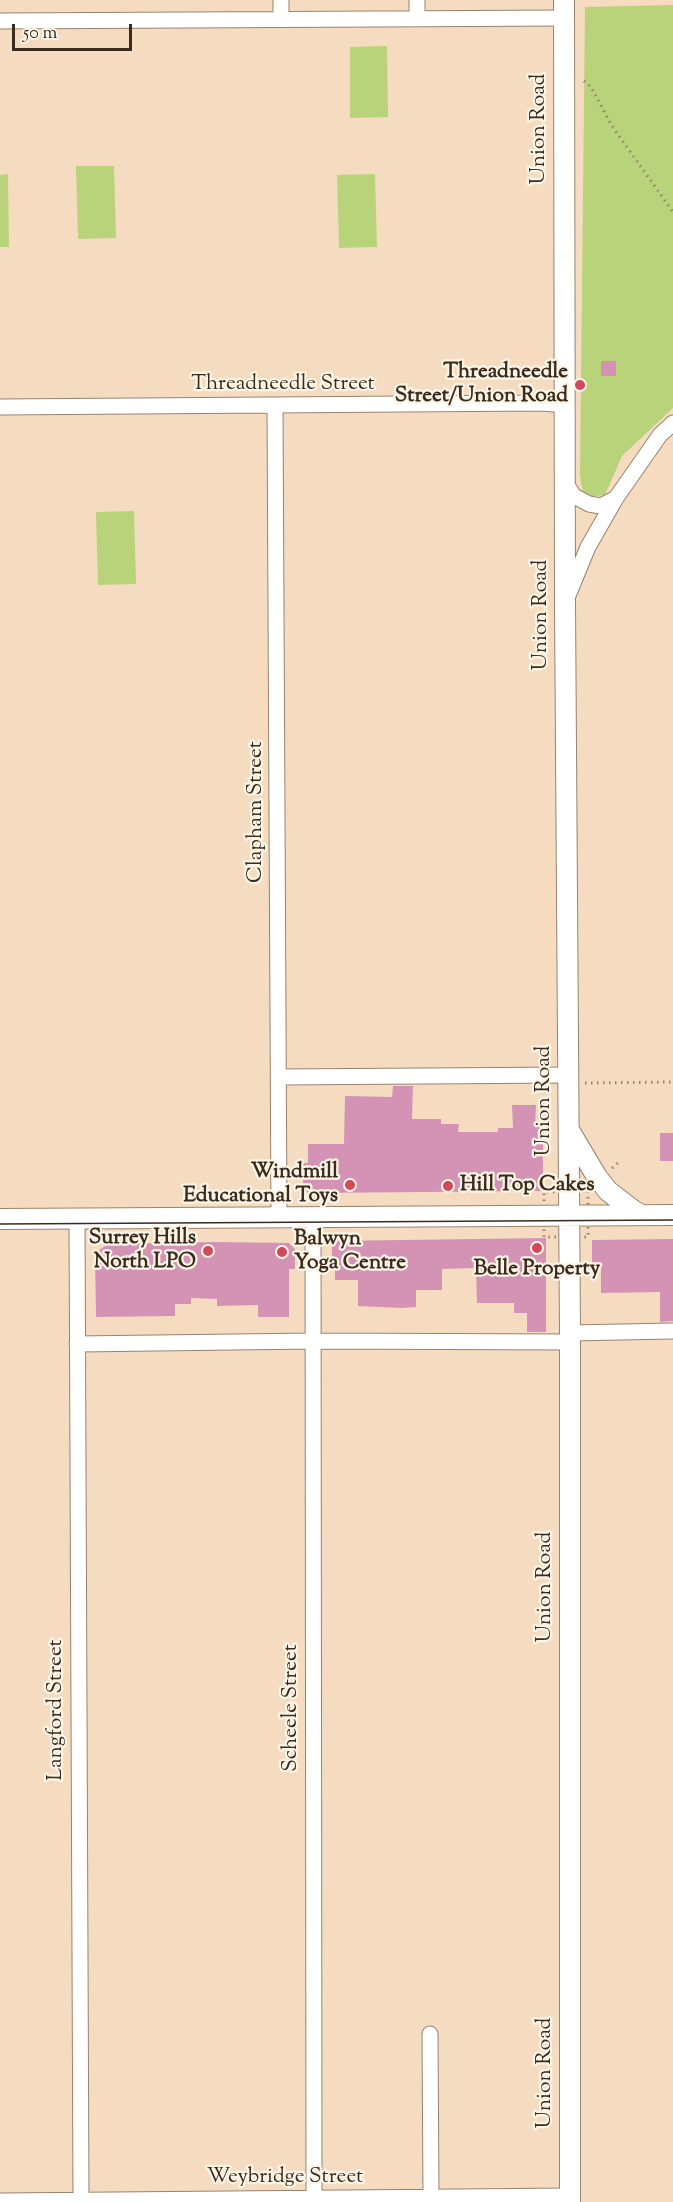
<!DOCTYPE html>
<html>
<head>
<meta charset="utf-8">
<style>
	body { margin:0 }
	#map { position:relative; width:673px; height:2202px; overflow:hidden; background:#f5dcc0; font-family:"Sorts Mill Goudy",serif }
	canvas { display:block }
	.scale { position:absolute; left:12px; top:24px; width:120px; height:27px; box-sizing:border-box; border:3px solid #3b2a1e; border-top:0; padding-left:8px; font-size:18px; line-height:21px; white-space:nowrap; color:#3b2a1e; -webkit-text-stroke:4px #fcf5e5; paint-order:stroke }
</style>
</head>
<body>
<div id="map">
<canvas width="673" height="2202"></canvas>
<div class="scale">50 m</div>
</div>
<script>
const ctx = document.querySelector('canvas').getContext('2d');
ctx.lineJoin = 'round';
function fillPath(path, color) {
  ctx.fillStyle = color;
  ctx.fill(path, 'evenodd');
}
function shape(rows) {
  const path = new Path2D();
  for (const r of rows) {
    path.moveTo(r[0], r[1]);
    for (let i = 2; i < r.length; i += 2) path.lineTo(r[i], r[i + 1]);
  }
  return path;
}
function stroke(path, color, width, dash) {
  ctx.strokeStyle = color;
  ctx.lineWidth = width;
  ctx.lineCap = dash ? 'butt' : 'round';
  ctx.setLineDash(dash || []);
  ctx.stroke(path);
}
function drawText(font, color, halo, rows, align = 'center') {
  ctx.font = font + ' "Sorts Mill Goudy",serif';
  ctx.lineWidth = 4.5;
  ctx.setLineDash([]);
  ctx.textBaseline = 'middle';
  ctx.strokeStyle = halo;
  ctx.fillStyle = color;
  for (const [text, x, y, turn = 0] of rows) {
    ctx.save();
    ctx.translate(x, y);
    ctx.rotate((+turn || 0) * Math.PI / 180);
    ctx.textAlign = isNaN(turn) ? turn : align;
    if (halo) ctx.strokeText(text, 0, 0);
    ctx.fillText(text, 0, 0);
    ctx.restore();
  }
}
const green = shape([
	[673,5,673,408,622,456,605,495,584,497,580,476,585,7],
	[387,46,388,117,350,118,350,47],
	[76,166,114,166,116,238,78,239],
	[8,174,9,247,0,247,0,175],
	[375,174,377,247,339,248,337,175],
	[134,511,136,584,98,585,96,512]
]);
const building = shape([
	[601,361,616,361,616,376,601,376],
	[393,1086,413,1086,412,1119,441,1119,441,1124,459,1124,458,1132,498,1132,498,1128,513,1128,512,1105,536,1105,535,1127,543,1127,543,1191,308,1193,303,1187,303,1163,308,1163,308,1144,344,1144,345,1096,392,1097],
	[660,1133,673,1133,673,1161,660,1161],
	[546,1238,546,1332,527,1332,527,1313,514,1313,514,1303,477,1303,476,1268,442,1269,442,1290,416,1290,416,1307,401,1308,358,1306,358,1280,335,1280,335,1265,332,1265,332,1241],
	[673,1239,673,1321,660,1322,660,1292,601,1293,601,1264,592,1264,592,1240],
	[215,1242,289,1243,295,1249,295,1269,289,1269,289,1317,258,1317,258,1305,217,1306,217,1299,191,1298,191,1304,175,1304,175,1316,96,1317,95,1253,108,1244]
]);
const path = shape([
	[584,81,591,87,612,126,673,212],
	[585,1083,673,1082],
	[612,1168,618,1163],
	[588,1191,588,1237,544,1237,544,1192,588,1191]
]);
const minor = shape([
	[281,0,281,18],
	[417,0,417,18],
	[0,21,564,18],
	[275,406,279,1218],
	[0,407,541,403,566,405],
	[566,484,574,496,589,504,601,506,616,498],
	[567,598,588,547,616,498,660,435,673,423],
	[279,1077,569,1075],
	[313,1217,314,2199],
	[77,1219,81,2200],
	[570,1333,673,1331],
	[77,1344,313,1341,570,1342],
	[430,2034,431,2198],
	[0,2201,570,2196]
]);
const major = shape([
	[564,0,565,603,570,1333,570,2202],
	[569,1130,597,1177,608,1191,634,1211,642,1215],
	[0,1219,673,1215]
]);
const tram = shape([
	[0,1224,673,1220]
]);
const markers = [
	[580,385,6,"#d1495b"],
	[350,1185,6,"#d1495b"],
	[448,1186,6,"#d1495b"],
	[537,1248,6,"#d1495b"],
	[208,1251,6,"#d1495b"],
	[282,1252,6,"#d1495b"]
];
const streetNames = [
	["Union Road",540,129,-90],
	["Threadneedle Street",283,385],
	["Union Road",542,615,-90],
	["Clapham Street",257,812,-90],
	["Union Road",545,1101,-90],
	["Union Road",546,1587,-90],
	["Scheele Street",292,1708,-90],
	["Langford Street",57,1710,-90],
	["Union Road",546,2073,-90],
	["Weybridge Street",285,2178]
];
const poiNames = [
	["Threadneedle",568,373],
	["Street/Union Road",568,397],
	["Windmill",338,1173],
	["Educational Toys",338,1197],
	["Hill Top Cakes",460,1186,"left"],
	["Surrey Hills",196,1239],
	["North LPO",196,1263],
	["Balwyn",294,1240,"left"],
	["Yoga Centre",294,1264,"left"],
	["Belle Property",537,1270,"center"]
];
fillPath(green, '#b8d379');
fillPath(building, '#d493b5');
stroke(minor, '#98836f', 17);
stroke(major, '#98836f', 22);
stroke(path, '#98836f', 3, [1.5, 4.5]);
stroke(minor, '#fff', 15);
stroke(major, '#fff', 20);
stroke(tram, '#3b2a1e', 1.5);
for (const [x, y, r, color] of markers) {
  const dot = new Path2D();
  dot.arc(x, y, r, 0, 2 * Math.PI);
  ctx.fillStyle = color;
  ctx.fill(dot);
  stroke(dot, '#fcf5e5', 2);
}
drawText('21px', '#3b2a1e', '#fcf5e5', streetNames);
drawText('bold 21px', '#3b2a1e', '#fcf5e5', poiNames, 'right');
</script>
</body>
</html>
